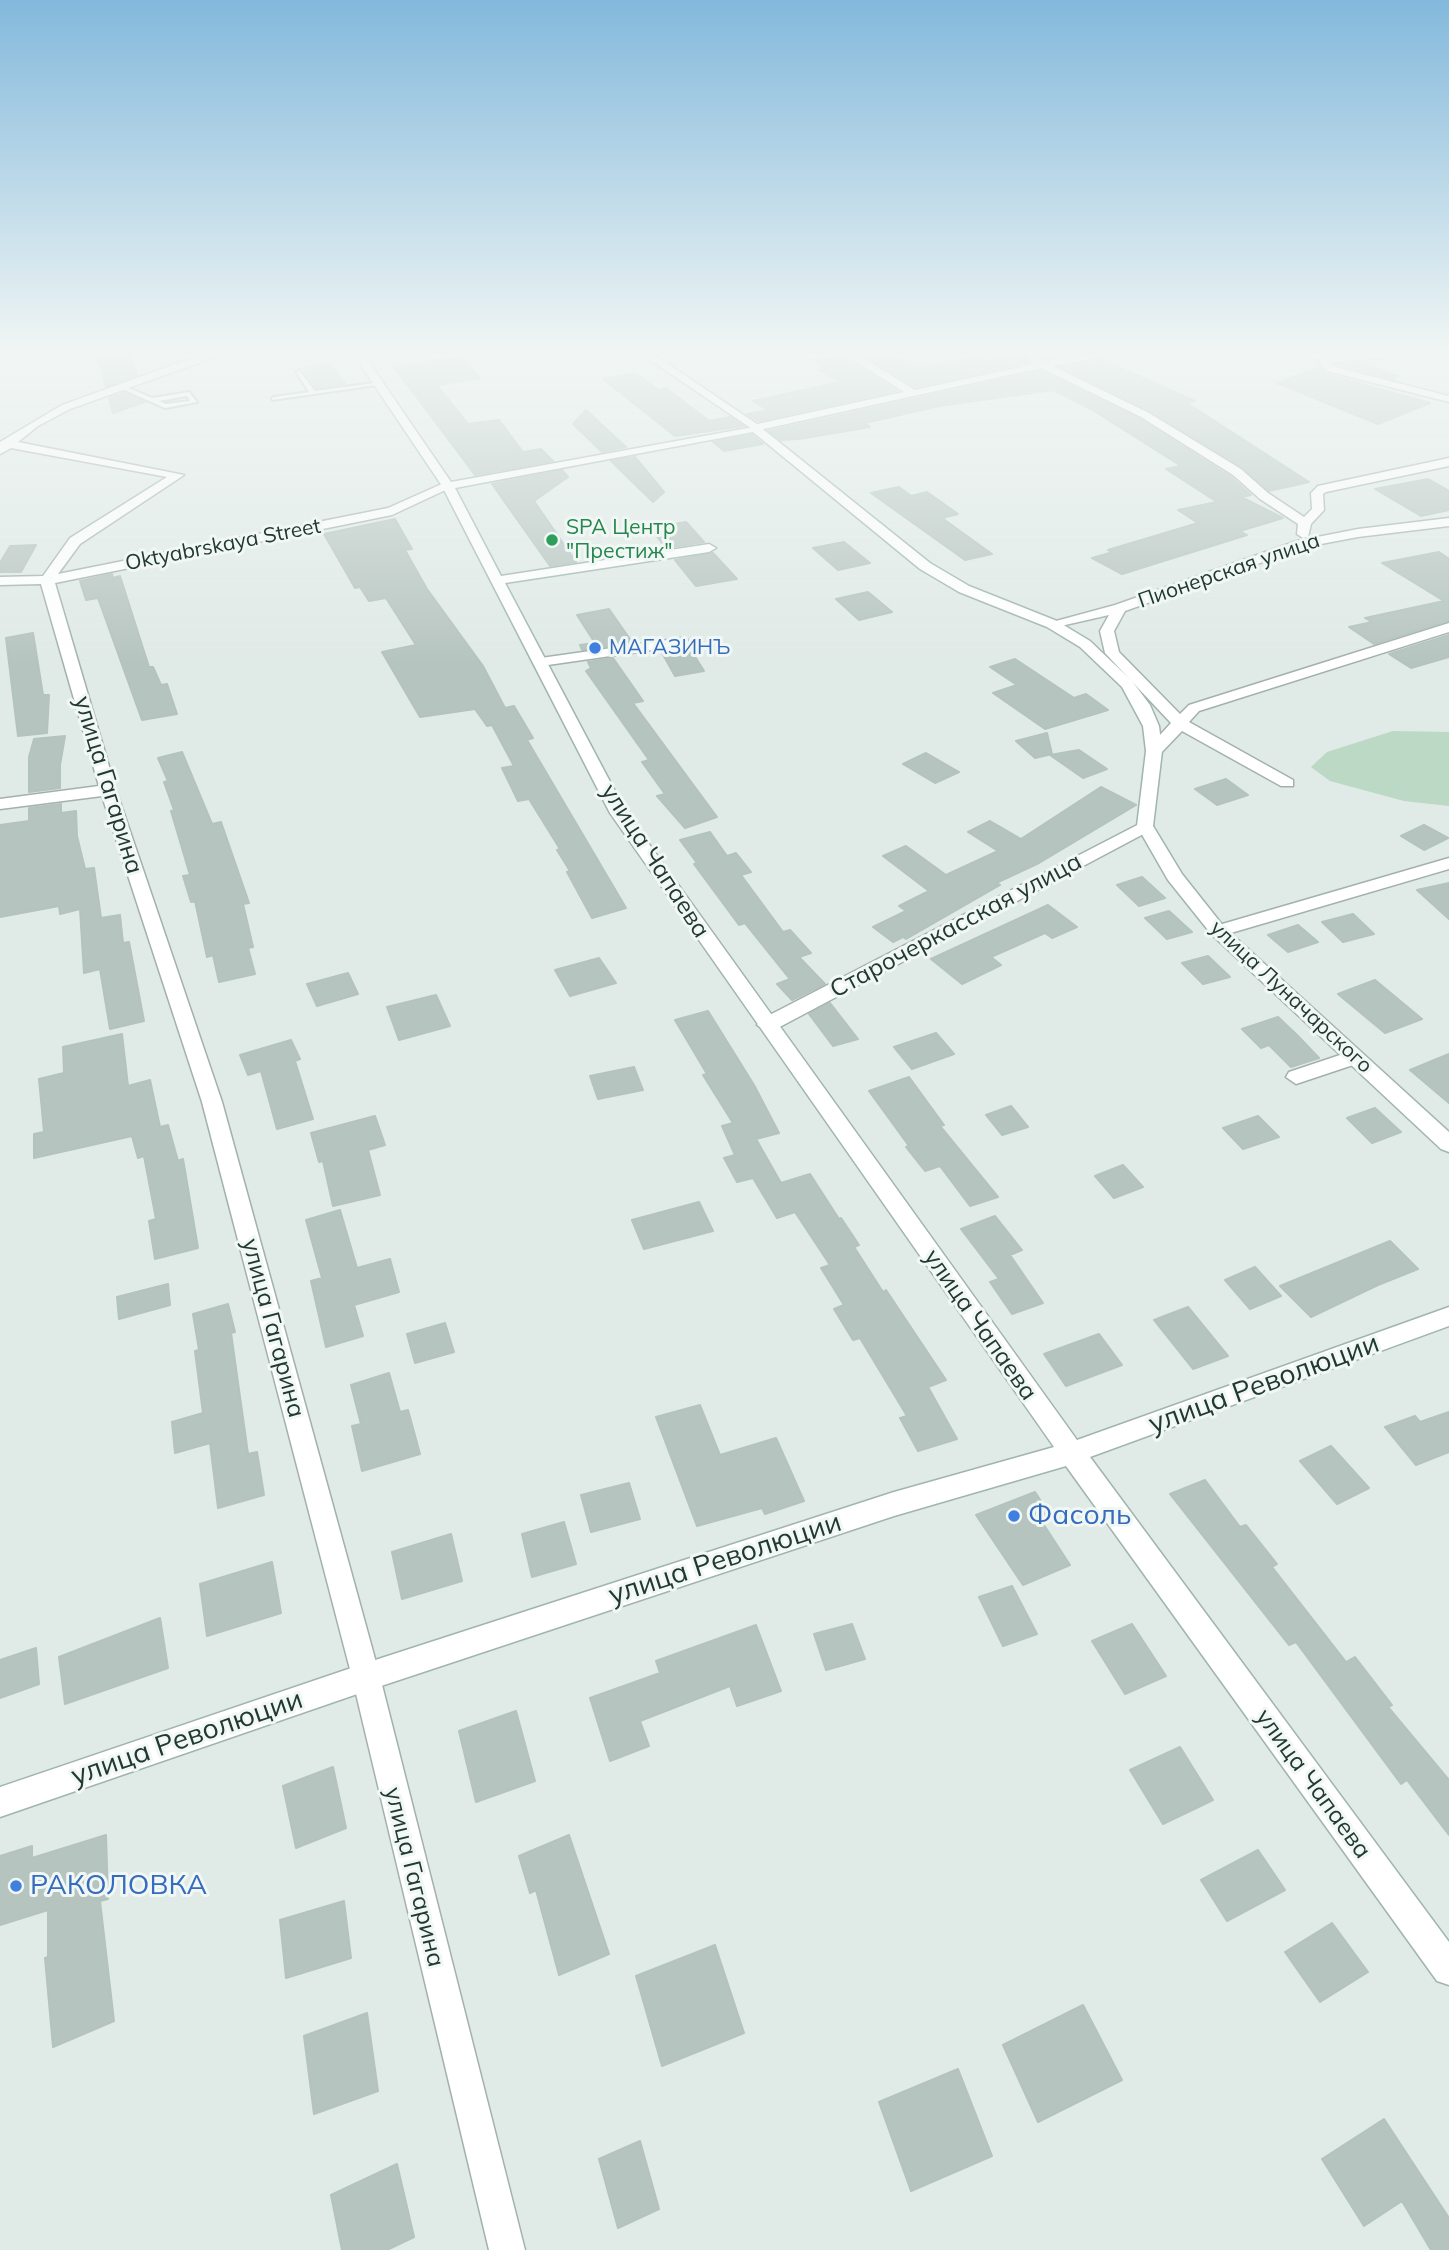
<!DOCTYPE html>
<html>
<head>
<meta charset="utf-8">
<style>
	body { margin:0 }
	canvas { display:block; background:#e0eae6 }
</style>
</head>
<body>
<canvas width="1449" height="2250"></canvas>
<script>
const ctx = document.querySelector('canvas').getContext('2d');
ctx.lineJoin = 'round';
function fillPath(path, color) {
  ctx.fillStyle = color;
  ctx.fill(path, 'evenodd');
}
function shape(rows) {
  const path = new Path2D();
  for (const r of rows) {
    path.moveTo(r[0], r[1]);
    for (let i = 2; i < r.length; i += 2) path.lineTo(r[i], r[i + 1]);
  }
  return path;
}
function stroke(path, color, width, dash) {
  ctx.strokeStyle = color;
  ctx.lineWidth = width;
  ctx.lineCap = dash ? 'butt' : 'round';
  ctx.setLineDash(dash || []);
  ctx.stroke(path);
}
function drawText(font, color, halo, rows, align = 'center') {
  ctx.font = font + ' Mulish,sans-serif';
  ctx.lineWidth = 6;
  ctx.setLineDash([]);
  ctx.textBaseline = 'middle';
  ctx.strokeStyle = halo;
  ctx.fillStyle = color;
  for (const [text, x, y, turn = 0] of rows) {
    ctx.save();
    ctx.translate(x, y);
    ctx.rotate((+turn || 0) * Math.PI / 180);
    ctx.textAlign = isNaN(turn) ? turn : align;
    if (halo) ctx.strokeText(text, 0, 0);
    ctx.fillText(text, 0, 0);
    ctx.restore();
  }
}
const green = shape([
	[1393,731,1449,732,1449,806,1404,801,1330,781,1311,767,1327,752]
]);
const building = shape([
	[95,349,128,349,137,375,106,387,95,349],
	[883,349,917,369,1015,349,1029,362,915,387,859,353,883,349],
	[1034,349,1079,349,1086,352,1045,358,1034,349],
	[842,356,897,391,758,421,747,414,768,410,753,401,840,382,819,370,825,368,813,361,842,356],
	[461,357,480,378,437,385,468,424,499,420,523,452,541,449,553,461,475,475,394,367,461,357],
	[1102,360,1195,401,1187,403,1309,482,1269,491,1242,467,1150,411,1061,367,1102,360],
	[1358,362,1399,376,1393,379,1336,364,1358,362],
	[331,364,345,384,316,388,303,368,331,364],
	[1320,367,1326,374,1430,403,1378,424,1277,383,1320,367],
	[1041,371,1140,419,1231,477,1251,495,1234,499,1241,497,1283,518,1240,531,1247,535,1122,574,1092,558,1113,552,1108,550,1198,523,1178,510,1217,502,1166,469,1181,466,1091,409,1053,390,939,406,865,423,870,427,799,439,781,440,769,431,1041,371],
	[635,373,659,390,666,388,709,421,730,417,743,426,675,436,603,379,635,373],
	[124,393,145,402,113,413,109,398,124,393],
	[586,410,626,447,602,452,573,424,586,410],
	[752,435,763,444,724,451,713,442,752,435],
	[635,457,664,492,653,502,611,461,635,457],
	[562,470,568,477,534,501,576,562,550,566,492,484,562,470],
	[1428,479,1449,491,1449,510,1421,516,1375,489,1428,479],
	[899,487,911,496,927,492,958,514,942,518,992,554,965,560,871,493,899,487],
	[395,519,412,549,405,550,427,589,483,666,505,708,514,706,533,738,527,740,626,908,592,918,567,872,570,871,557,850,560,849,529,799,518,801,502,768,514,766,492,725,487,726,475,709,420,717,382,652,416,645,386,598,369,601,360,587,355,588,324,534,395,519],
	[686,522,704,542,666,548,650,528,686,522],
	[844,542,870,563,838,570,813,548,844,542],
	[36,545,21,572,0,572,0,563,10,546,36,545],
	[1439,552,1449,559,1449,621,1374,644,1349,627,1372,622,1365,618,1444,601,1382,563,1439,552],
	[713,553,737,579,696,586,675,560,713,553],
	[112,574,113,578,120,576,149,667,153,667,161,685,167,684,177,714,142,720,98,598,86,600,80,581,112,574],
	[868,592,892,612,859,620,836,599,868,592],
	[609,609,632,642,582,650,580,645,595,643,577,615,609,609],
	[33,633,43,695,49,695,47,733,18,736,6,638,33,633],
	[1449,635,1449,657,1411,668,1389,654,1449,635],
	[689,647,704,671,675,676,661,651,689,647],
	[613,658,643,701,633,703,717,817,685,828,657,796,665,794,642,762,649,760,586,671,591,668,588,662,613,658],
	[1015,659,1074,698,1086,694,1108,710,1045,729,993,693,1017,685,990,667,1015,659],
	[1047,733,1052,754,1035,758,1016,741,1047,733],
	[65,736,60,765,60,788,29,792,29,757,34,739,65,736],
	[1079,750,1107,769,1083,778,1050,755,1079,750],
	[182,752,212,824,221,822,249,903,243,904,253,947,248,948,255,974,219,982,213,955,207,957,195,901,191,902,183,876,190,875,171,811,174,810,164,782,168,781,158,758,182,752],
	[926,753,959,772,935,783,903,764,926,753],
	[1226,779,1248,795,1217,805,1195,789,1226,779],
	[1101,787,1136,805,1039,863,996,883,1000,885,906,939,903,937,893,942,873,927,906,911,899,906,929,891,883,856,906,846,946,875,998,851,968,832,990,821,1021,839,1101,787],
	[61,804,61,813,76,811,77,836,85,869,94,868,101,918,120,915,123,943,129,942,144,1021,110,1029,100,969,84,973,80,909,60,914,59,906,0,917,0,825,29,821,29,808,61,804],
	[1424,825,1448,838,1424,850,1401,836,1424,825],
	[710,832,727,856,736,853,751,872,741,875,783,932,790,930,811,953,799,957,825,984,792,1000,777,984,790,979,745,923,739,925,694,864,697,863,680,840,710,832],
	[1142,877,1165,898,1139,906,1117,885,1142,877],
	[1449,883,1449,919,1417,890,1449,883],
	[1048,905,1077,927,1052,938,1045,933,991,957,1001,965,962,984,931,959,1048,905],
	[1169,911,1192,932,1167,939,1145,918,1169,911],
	[1353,914,1374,934,1343,942,1322,922,1353,914],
	[1298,925,1318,942,1288,952,1268,935,1298,925],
	[1208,956,1230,977,1203,984,1182,963,1208,956],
	[599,958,616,983,570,996,555,970,599,958],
	[348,973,358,994,317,1006,307,984,348,973],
	[1375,980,1422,1019,1385,1033,1338,994,1375,980],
	[436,995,450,1026,399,1040,387,1007,436,995],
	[830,1003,858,1039,833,1046,809,1014,830,1003],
	[708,1011,754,1085,779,1133,756,1139,781,1183,810,1174,839,1219,841,1218,859,1245,854,1247,883,1292,886,1290,946,1380,928,1387,957,1439,918,1451,900,1418,907,1416,860,1338,853,1340,834,1309,844,1305,821,1268,830,1265,795,1212,777,1218,753,1178,737,1182,724,1158,735,1155,722,1126,733,1123,703,1075,707,1074,675,1020,708,1011],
	[1278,1017,1297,1035,1319,1058,1291,1067,1269,1045,1261,1048,1242,1029,1278,1017],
	[936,1033,954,1054,912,1069,894,1047,936,1033],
	[122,1034,128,1086,150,1080,160,1127,168,1125,178,1161,183,1159,198,1248,155,1259,149,1221,156,1219,144,1156,138,1158,132,1136,34,1158,34,1134,44,1132,39,1079,64,1073,63,1047,122,1034],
	[291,1040,300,1059,295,1061,313,1119,277,1129,261,1071,248,1075,240,1055,291,1040],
	[1449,1054,1449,1103,1410,1070,1449,1054],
	[634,1067,643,1090,598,1099,590,1076,634,1067],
	[909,1077,944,1125,940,1126,998,1197,970,1206,940,1166,925,1171,906,1147,909,1146,869,1091,909,1077],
	[1011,1106,1028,1127,1002,1135,986,1115,1011,1106],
	[1375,1108,1401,1132,1372,1143,1347,1118,1375,1108],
	[375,1116,385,1145,368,1150,380,1195,333,1206,323,1161,319,1162,311,1133,375,1116],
	[1258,1116,1279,1137,1243,1149,1223,1128,1258,1116],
	[1123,1165,1143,1187,1114,1198,1095,1176,1123,1165],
	[699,1202,713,1231,644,1249,632,1220,699,1202],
	[340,1210,357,1268,390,1259,399,1292,354,1305,363,1336,326,1347,311,1281,322,1278,306,1220,340,1210],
	[995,1216,1022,1250,1010,1255,1043,1303,1012,1314,990,1282,999,1279,961,1229,995,1216],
	[1390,1241,1418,1269,1378,1285,1311,1317,1280,1286,1390,1241],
	[1255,1267,1281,1296,1250,1309,1225,1280,1255,1267],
	[168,1284,170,1305,119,1319,117,1297,168,1284],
	[228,1304,235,1332,231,1333,248,1454,257,1452,264,1495,218,1508,210,1443,175,1453,172,1422,203,1413,195,1351,199,1350,193,1314,228,1304],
	[1188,1307,1228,1356,1193,1369,1154,1320,1188,1307],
	[445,1323,454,1352,415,1363,407,1334,445,1323],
	[1099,1334,1122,1365,1066,1386,1044,1354,1099,1334],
	[389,1373,400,1412,408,1410,420,1454,362,1471,352,1426,361,1424,351,1385,389,1373],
	[700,1405,720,1455,776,1438,804,1501,765,1514,762,1508,697,1526,656,1417,700,1405],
	[1449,1412,1449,1452,1416,1465,1385,1427,1415,1416,1420,1422,1449,1412],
	[1331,1446,1369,1488,1337,1504,1300,1461,1331,1446],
	[1205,1480,1240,1527,1246,1525,1277,1564,1272,1567,1346,1662,1355,1657,1392,1705,1388,1707,1449,1780,1449,1835,1407,1780,1401,1784,1296,1642,1289,1645,1170,1494,1205,1480],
	[629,1483,640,1519,591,1532,581,1495,629,1483],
	[1035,1492,1052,1518,1042,1522,1070,1565,1023,1585,976,1515,1035,1492],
	[564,1522,576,1564,532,1577,522,1534,564,1522],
	[451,1534,462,1581,402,1599,392,1552,451,1534],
	[272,1562,281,1613,207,1636,200,1584,272,1562],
	[1012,1586,1037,1634,1003,1646,979,1597,1012,1586],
	[160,1618,168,1668,65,1704,59,1657,160,1618],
	[852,1624,865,1659,826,1670,814,1634,852,1624],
	[1132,1624,1166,1676,1125,1694,1092,1641,1132,1624],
	[756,1625,781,1691,737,1706,730,1686,640,1721,649,1746,610,1761,590,1698,660,1673,656,1661,756,1625],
	[36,1648,39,1684,0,1698,0,1660,36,1648],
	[516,1711,535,1781,476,1802,459,1731,516,1711],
	[1180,1747,1213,1800,1163,1824,1130,1770,1180,1747],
	[333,1767,346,1828,296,1848,283,1786,333,1767],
	[106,1835,108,1899,100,1901,114,2021,53,2047,45,1958,48,1957,48,1910,0,1925,0,1856,32,1846,32,1858,106,1835],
	[569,1835,609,1954,559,1975,536,1890,530,1893,519,1856,569,1835],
	[1258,1850,1285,1890,1227,1921,1201,1880,1258,1850],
	[344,1901,351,1958,286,1978,280,1920,344,1901],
	[1332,1923,1368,1972,1320,2002,1285,1952,1332,1923],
	[715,1945,744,2033,662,2066,636,1976,715,1945],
	[1083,2005,1122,2080,1038,2122,1003,2045,1083,2005],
	[367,2013,378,2091,314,2114,304,2036,367,2013],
	[958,2069,992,2156,911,2191,879,2102,958,2069],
	[1384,2119,1449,2218,1449,2250,1431,2250,1402,2201,1364,2226,1322,2159,1384,2119],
	[640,2141,659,2209,618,2228,599,2159,640,2141],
	[397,2164,414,2237,387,2250,342,2250,331,2195,397,2164]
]);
const lane = shape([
	[299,370,315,391,381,382,384,384,272,400,272,398,274,397,309,392,296,372,299,370],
	[120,386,124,386,152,398,189,392,197,402,165,408,120,388,120,386],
	[187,396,190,401,166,404,159,401,187,396]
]);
const street = shape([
	[232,349,263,349,215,357,70,409,38,426,18,442,184,475,80,544,58,574,388,508,444,483,454,486,392,515,55,583,116,790,222,1102,380,1677,525,2250,489,2250,352,1677,202,1102,102,796,0,809,0,799,99,786,41,584,0,585,0,577,43,576,70,538,167,477,11,448,0,454,0,442,62,405,209,352,232,349],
	[634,349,646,349,757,424,904,392,836,349,848,349,915,390,1034,364,1019,349,1030,349,1044,361,1124,349,1147,349,1053,366,1149,413,1241,469,1268,493,1304,517,1312,509,1311,493,1318,486,1449,458,1449,466,1326,492,1323,494,1324,510,1311,524,1308,537,1303,538,1297,534,1298,524,1260,499,1233,475,1141,417,1041,368,755,431,634,349],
	[1396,352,1397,354,1392,357,1330,362,1335,367,1449,396,1449,402,1327,371,1318,361,1334,354,1396,352],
	[1449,518,1449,526,1358,537,1305,547,1125,611,1114,631,1119,652,1180,714,1189,705,1449,623,1449,632,1199,711,1189,722,1293,780,1293,786,1281,786,1182,731,1160,754,1148,754,1148,748,1171,723,1105,653,1100,631,1109,615,1052,628,1045,624,1115,605,1297,541,1358,529,1449,518],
	[682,638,687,639,687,645,541,666,534,662,541,658,682,638],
	[1145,821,1151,822,1153,826,1151,830,774,1030,767,1031,757,1025,760,1020,1145,821],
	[1449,858,1449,869,1224,935,1218,937,1209,931,1212,927,1449,858],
	[1355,1050,1365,1057,1362,1062,1296,1084,1286,1077,1289,1072,1355,1050]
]);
const secondary = shape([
	[350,349,360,349,451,482,759,426,930,563,969,586,1057,621,1090,641,1132,681,1150,705,1159,726,1162,751,1153,826,1182,874,1224,927,1449,1132,1449,1152,1441,1149,1212,935,1168,880,1137,826,1146,751,1143,726,1122,687,1080,647,1047,627,959,592,920,569,753,432,455,488,501,576,709,544,716,548,709,552,505,583,626,812,1077,1440,1449,1307,1449,1326,1090,1457,1449,1942,1449,1985,1437,1981,1066,1466,894,1516,366,1691,0,1817,0,1787,366,1663,894,1492,1054,1447,610,813,442,486,350,349]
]);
const markers = [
	[552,540,7,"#2e9e5b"],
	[595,648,7,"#3f7fe0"],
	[1014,1516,7,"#3f7fe0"],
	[16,1886,7,"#3f7fe0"]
];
const farLeisurenames = [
	["SPA Центр",566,528],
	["\"Престиж\"",566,552]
];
const farStreetnames = [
	["Oktyabrskaya Street",223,545,-11],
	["Пионерская улица",1229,571,-19],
	["улица Луначарского",1291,997,43]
];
const farShopnames = [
	["МАГАЗИНЪ",609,648]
];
const streetNames = [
	["улица Гагарина",108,785,73],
	["улица Чапаева",655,861,57],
	["Старочеркасская улица",956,926,-28],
	["улица Чапаева",980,1325,55],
	["улица Гагарина",273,1328,75],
	["улица Чапаева",1313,1784,54],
	["улица Гагарина",414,1877,76]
];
const nearStreetnames = [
	["улица Революции",1264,1384,-20],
	["улица Революции",725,1559,-18],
	["улица Революции",187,1738,-19]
];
const nearShopnames = [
	["Фасоль",1028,1516],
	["РАКОЛОВКА",30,1886]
];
fillPath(green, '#bbd9c4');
fillPath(building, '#b6c4bf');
stroke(building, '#b3c3bd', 2);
stroke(lane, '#a3b1ad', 4);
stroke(street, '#a3b1ad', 3);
stroke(secondary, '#a0b5ae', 3);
fillPath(lane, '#fff');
fillPath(street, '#fff');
fillPath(secondary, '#fff');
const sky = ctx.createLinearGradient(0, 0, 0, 664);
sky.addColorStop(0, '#83b9dc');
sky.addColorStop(0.53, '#f1f6f4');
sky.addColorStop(1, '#f1f6f400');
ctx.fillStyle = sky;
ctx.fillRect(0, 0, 1449, 664);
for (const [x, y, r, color] of markers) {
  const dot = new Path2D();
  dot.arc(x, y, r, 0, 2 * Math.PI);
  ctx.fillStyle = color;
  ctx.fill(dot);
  stroke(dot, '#f0f7f4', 2.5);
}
drawText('21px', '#27864d', '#f0f7f4', farLeisurenames, 'left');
drawText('21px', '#223933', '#f0f7f4', farStreetnames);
drawText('21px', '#366cbe', '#f0f7f4', farShopnames, 'left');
drawText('24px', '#223933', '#f0f7f4', streetNames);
drawText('28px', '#223933', '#f0f7f4', nearStreetnames);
drawText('28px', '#366cbe', '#f0f7f4', nearShopnames, 'left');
</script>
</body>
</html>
